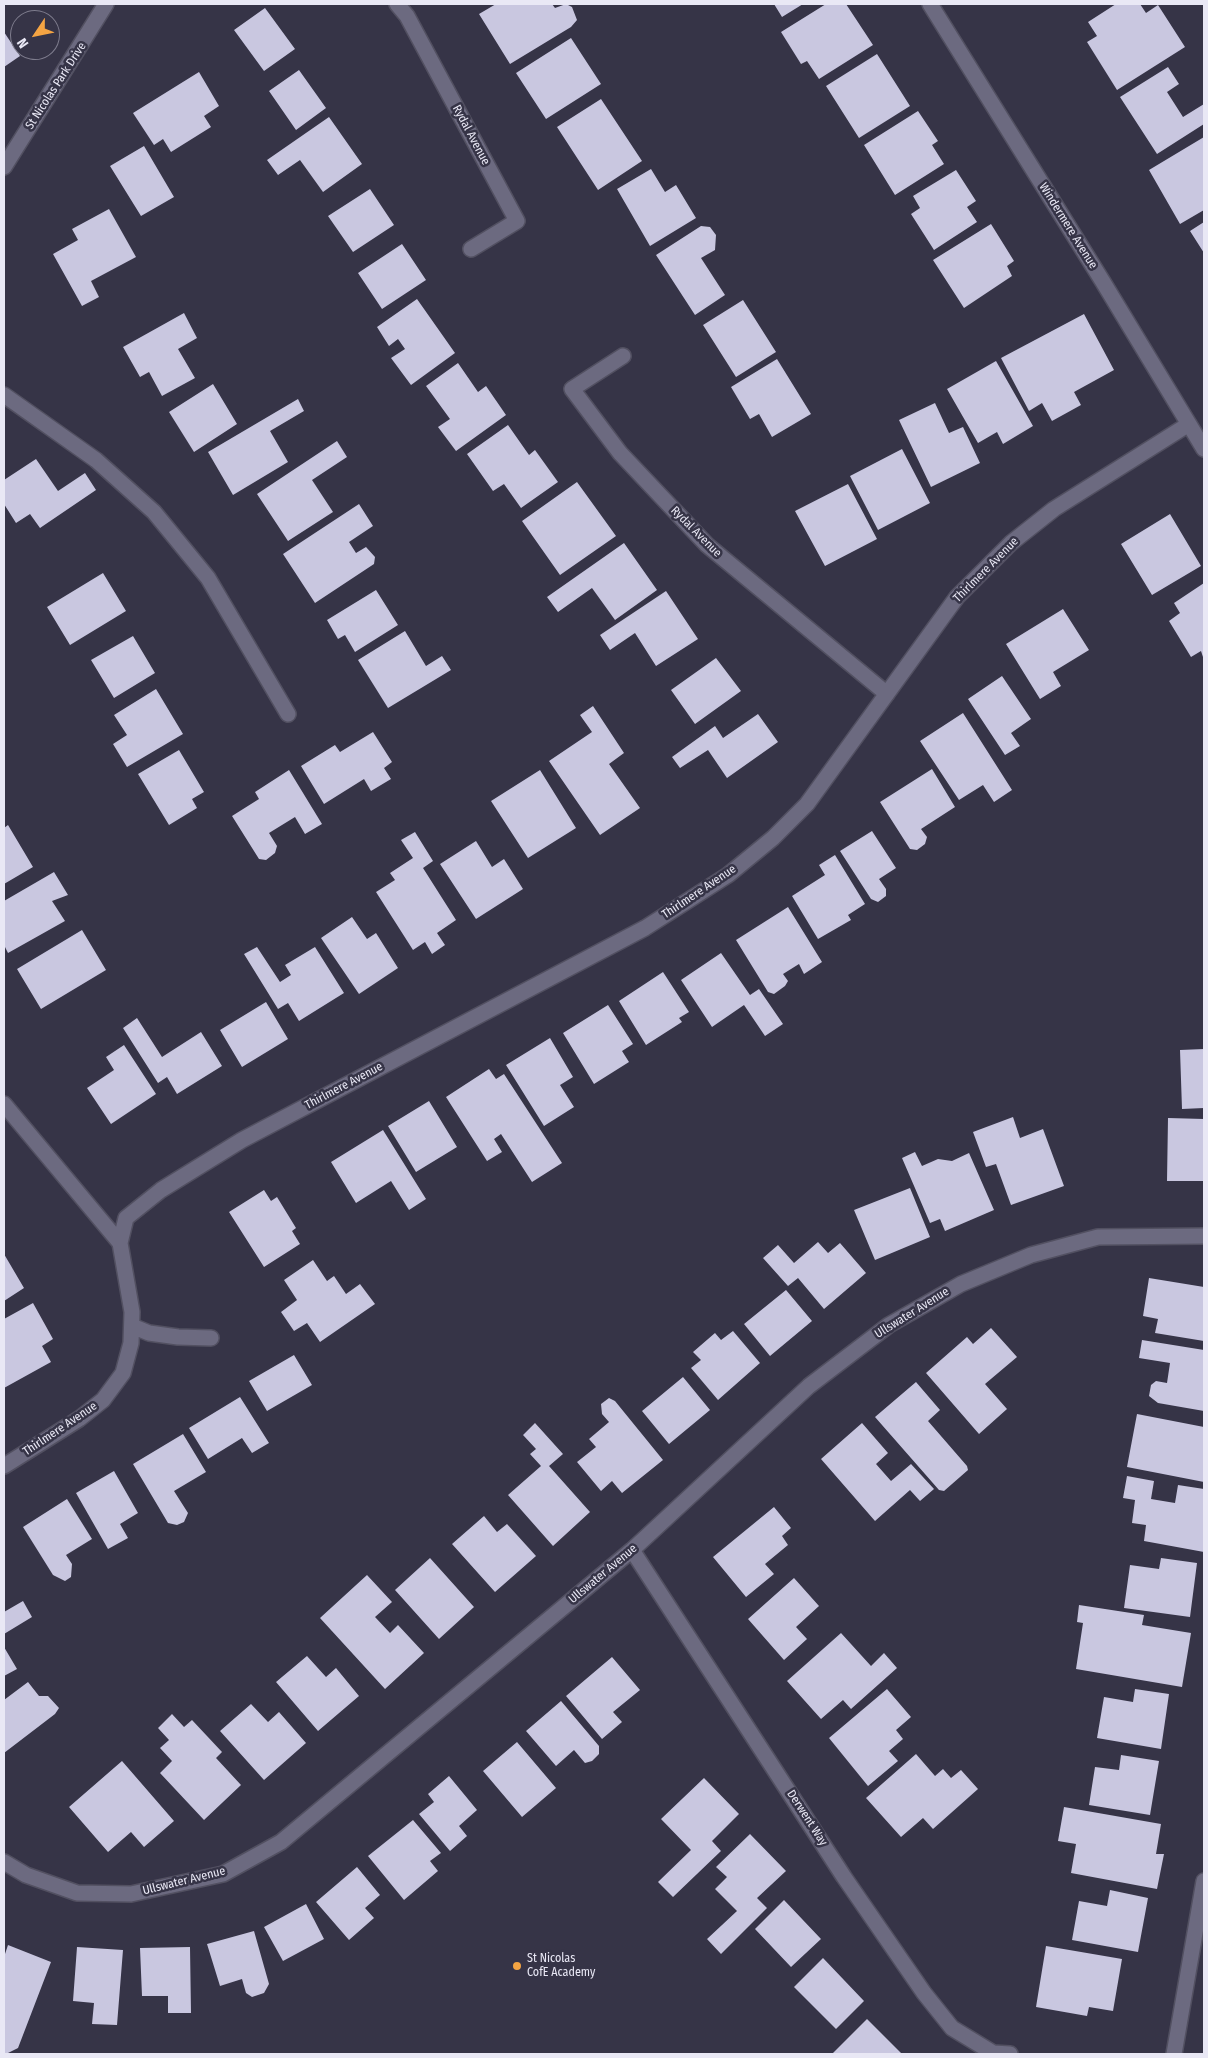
<!DOCTYPE html>
<html>
<head>
<meta charset="utf-8">
<style>
	body { margin:0 }
	#map { position:relative; width:1208px; height:2058px; overflow:hidden; background:#363447; font-family:"Fira Sans Condensed",sans-serif }
	canvas { display:block }
	.frame { position:absolute; inset:0; border:5px solid #e9e8f5; pointer-events:none }
	.north { position:absolute; left:10px; top:10px; width:50px; height:50px; box-sizing:border-box; background:#363447; border:1px solid #7e7c8d; border-radius:50%; rotate:236deg; font-size:14px; font-weight:700; line-height:20px; text-align:center; color:#e9e8f5 }
	.north::after { content:''; display:block; margin:auto; width:18px; height:22px; background:#f4a443; clip-path:polygon(50% 0,100% 100%,50% 72%,0 100%) }
</style>
</head>
<body>
<div id="map">
<canvas width="1208" height="2058"></canvas>
<div class="frame"></div>
<div class="north">N</div>
</div>
<script>
const ctx = document.querySelector('canvas').getContext('2d');
ctx.lineJoin = 'round';
function fillPath(path, color) {
  ctx.fillStyle = color;
  ctx.fill(path, 'evenodd');
}
function shape(rows) {
  const path = new Path2D();
  for (const r of rows) {
    path.moveTo(r[0], r[1]);
    for (let i = 2; i < r.length; i += 2) path.lineTo(r[i], r[i + 1]);
  }
  return path;
}
function stroke(path, color, width, dash) {
  ctx.strokeStyle = color;
  ctx.lineWidth = width;
  ctx.lineCap = dash ? 'butt' : 'round';
  ctx.setLineDash(dash || []);
  ctx.stroke(path);
}
function drawText(font, color, halo, rows, align = 'center') {
  ctx.font = font + ' "Fira Sans Condensed",sans-serif';
  ctx.lineWidth = 5;
  ctx.setLineDash([]);
  ctx.textBaseline = 'middle';
  ctx.strokeStyle = halo;
  ctx.fillStyle = color;
  for (const [text, x, y, turn = 0] of rows) {
    ctx.save();
    ctx.translate(x, y);
    ctx.rotate((+turn || 0) * Math.PI / 180);
    ctx.textAlign = isNaN(turn) ? turn : align;
    if (halo) ctx.strokeText(text, 0, 0);
    ctx.fillText(text, 0, 0);
    ctx.restore();
  }
}
const building = shape([
	[496,4,552,4,555,8,566,4,572,7,577,20,571,27,510,64,479,14],
	[774,4,803,4,782,17],
	[826,4,846,4,873,45,819,79,807,61,801,64,781,32],
	[1116,4,1140,4,1146,13,1158,5,1185,47,1117,90,1087,42,1097,36,1088,22],
	[265,8,295,49,264,71,234,30],
	[4,32,20,56,4,67],
	[571,38,601,84,546,119,516,73],
	[877,54,910,106,859,138,826,86],
	[1168,67,1179,84,1167,92,1183,117,1204,104,1204,124,1157,154,1120,97],
	[299,70,326,108,296,130,269,91],
	[199,72,219,106,204,116,211,127,171,152,163,139,154,145,133,113],
	[601,99,642,161,598,190,557,127],
	[918,111,938,141,932,145,944,164,895,195,864,145],
	[329,117,362,164,323,192,300,160,278,175,267,160],
	[1204,137,1204,210,1180,224,1149,170],
	[144,146,174,197,141,216,110,166],
	[651,169,665,192,676,185,696,218,650,246,617,189],
	[956,170,976,201,967,207,977,222,934,250,911,214,920,208,913,196],
	[370,189,394,225,353,252,328,216],
	[109,209,136,257,91,281,99,297,82,306,53,254,78,240,72,229],
	[1204,222,1204,253,1190,231],
	[991,224,1014,261,1007,266,1012,276,964,308,933,260],
	[701,226,710,227,716,235,715,250,701,258,725,295,695,315,656,255],
	[402,244,426,280,382,309,358,273],
	[417,299,455,353,411,385,391,358,405,349,398,339,389,346,377,327],
	[743,300,776,352,736,377,703,325],
	[184,313,197,338,178,349,195,378,162,396,149,372,140,377,123,347],
	[1084,314,1114,370,1074,392,1081,405,1052,421,1042,403,1029,411,1001,358],
	[777,359,811,414,772,437,759,414,750,419,731,387],
	[996,361,1033,426,1003,444,997,432,978,443,947,389],
	[458,363,478,392,486,386,506,415,456,451,438,427,450,419,426,386],
	[213,384,237,424,194,452,169,412],
	[298,399,304,411,270,431,288,462,233,495,208,452],
	[935,403,949,433,963,427,980,463,931,487,899,420],
	[508,425,529,455,535,450,558,482,521,508,504,484,493,491,467,454],
	[337,441,347,457,312,480,333,512,288,541,257,494],
	[902,449,930,503,878,530,850,476],
	[36,459,58,491,85,473,96,490,40,528,30,514,16,523,4,504,4,480],
	[577,482,616,536,560,575,522,521],
	[848,484,877,539,825,566,795,511],
	[359,504,373,526,349,542,356,553,366,547,375,557,374,564,315,603,283,554],
	[1170,514,1201,566,1152,595,1121,544],
	[624,543,657,590,615,620,592,588,558,612,547,597],
	[103,573,126,611,70,645,47,607],
	[1204,583,1204,660,1201,651,1191,657,1169,621,1180,613,1174,603],
	[376,590,398,625,355,652,345,635,338,639,327,620],
	[666,591,698,639,656,666,635,633,610,650,600,635],
	[1063,609,1089,650,1053,672,1061,686,1040,699,1006,644],
	[405,631,426,666,442,656,451,670,388,708,358,660],
	[133,636,155,673,114,698,91,660],
	[716,658,741,691,695,724,671,690],
	[1002,676,1031,719,1011,733,1020,746,1005,755,968,699],
	[156,689,183,734,127,767,113,744,127,735,114,715],
	[593,706,624,753,609,764,640,808,600,835,549,761,592,732,580,715],
	[963,713,1012,790,994,802,983,785,959,800,920,741],
	[758,714,778,742,727,778,708,750,680,768,672,757,715,726,723,738],
	[373,732,392,762,384,768,391,779,371,791,364,779,324,804,301,766,335,745,340,752],
	[179,750,204,792,192,799,197,808,169,825,138,774],
	[932,769,955,807,921,829,927,837,925,844,917,850,910,849,880,802],
	[289,770,322,824,305,834,295,817,269,833,277,846,275,853,266,860,259,859,232,816,259,799,255,792],
	[540,770,576,828,528,858,491,801],
	[8,825,33,867,4,884,4,828],
	[872,831,896,868,879,879,886,889,886,896,878,902,871,899,840,851],
	[415,832,433,861,423,868,456,920,437,933,445,945,432,954,425,942,413,950,376,892,395,880,390,873,413,858,401,840],
	[476,841,492,867,504,859,523,889,476,919,440,864],
	[835,855,865,904,848,915,851,920,818,939,792,896,825,875,819,865],
	[54,872,68,895,52,901,65,921,8,953,4,945,4,901],
	[788,907,822,962,804,974,799,964,783,974,788,981,785,986,774,994,768,992,736,940],
	[352,917,367,939,376,933,398,968,359,994,321,938],
	[82,930,106,970,41,1009,17,969],
	[257,947,280,982,291,975,285,965,315,947,344,993,299,1021,288,1003,278,1009,244,954],
	[721,953,750,995,759,989,783,1024,765,1036,744,1005,712,1027,681,980],
	[663,972,689,1012,679,1018,682,1022,646,1045,619,1001],
	[266,1002,288,1039,242,1067,220,1030],
	[608,1005,633,1044,622,1051,629,1062,594,1084,563,1033],
	[137,1018,162,1057,201,1032,222,1066,177,1094,167,1077,158,1083,123,1028],
	[550,1038,573,1077,560,1085,574,1107,544,1126,506,1065],
	[124,1045,156,1094,111,1124,87,1088,114,1070,106,1057],
	[1204,1049,1204,1108,1182,1109,1180,1050],
	[489,1069,496,1079,504,1074,562,1163,532,1182,501,1134,494,1139,502,1152,487,1161,446,1097],
	[429,1101,457,1147,416,1172,388,1126],
	[1013,1117,1020,1138,1043,1129,1064,1186,1011,1205,996,1164,986,1167,973,1132],
	[1168,1118,1204,1119,1204,1181,1167,1181],
	[383,1130,426,1199,409,1210,391,1181,356,1203,331,1162],
	[915,1152,922,1166,938,1159,952,1161,969,1153,994,1210,945,1231,940,1219,930,1223,902,1158],
	[910,1188,930,1237,875,1260,854,1210],
	[264,1190,271,1201,277,1197,296,1228,292,1231,300,1244,264,1267,229,1212],
	[818,1242,828,1253,840,1243,866,1273,824,1309,798,1278,788,1286,763,1258,778,1245,794,1263],
	[4,1254,24,1288,4,1301],
	[313,1260,327,1281,334,1276,346,1294,360,1284,375,1304,320,1342,307,1323,294,1331,281,1312,297,1300,284,1280],
	[1149,1278,1204,1287,1204,1341,1155,1333,1158,1319,1143,1316],
	[786,1290,812,1321,770,1356,744,1324],
	[33,1303,53,1339,42,1346,51,1362,4,1388,4,1319],
	[991,1328,1017,1357,985,1384,1007,1409,979,1434,926,1373,967,1337,973,1344],
	[733,1331,760,1363,718,1400,691,1368,701,1360,693,1352,715,1333,721,1340],
	[1142,1340,1204,1350,1204,1411,1158,1403,1149,1396,1151,1385,1156,1381,1167,1383,1170,1363,1139,1358],
	[294,1355,312,1385,267,1411,249,1381],
	[683,1377,710,1410,669,1444,642,1411],
	[916,1382,940,1410,928,1421,967,1466,968,1470,944,1491,939,1490,875,1417],
	[240,1397,269,1443,252,1453,242,1438,208,1459,189,1428],
	[609,1398,615,1401,663,1460,622,1493,612,1481,601,1491,577,1462,596,1447,589,1439,609,1422,602,1414,601,1404],
	[1137,1414,1204,1427,1204,1482,1127,1467],
	[535,1423,563,1454,549,1466,590,1512,553,1546,508,1495,541,1466,530,1454,536,1449,523,1435],
	[862,1423,888,1453,876,1464,891,1481,911,1464,934,1489,920,1501,910,1490,875,1521,821,1459],
	[183,1434,206,1472,174,1491,188,1513,184,1522,177,1525,168,1523,133,1464],
	[114,1471,138,1513,120,1524,128,1538,108,1549,76,1493],
	[1127,1476,1154,1481,1151,1499,1175,1503,1178,1485,1204,1489,1204,1552,1144,1541,1146,1525,1132,1523,1135,1500,1123,1498],
	[67,1499,92,1539,66,1555,72,1564,71,1577,65,1581,53,1575,23,1527],
	[774,1507,791,1528,782,1536,788,1545,765,1564,774,1574,746,1597,713,1557],
	[484,1516,497,1532,507,1524,536,1556,495,1592,452,1544],
	[430,1558,474,1607,439,1639,395,1590],
	[1161,1558,1197,1563,1190,1617,1124,1608,1130,1565,1159,1569],
	[367,1575,392,1602,375,1617,390,1633,398,1625,424,1653,385,1689,320,1618],
	[794,1578,819,1606,796,1627,807,1639,784,1660,748,1619],
	[23,1601,32,1617,4,1634,4,1612],
	[1079,1605,1144,1615,1142,1625,1191,1633,1182,1687,1076,1669,1083,1623,1077,1622],
	[841,1633,871,1666,884,1653,897,1668,851,1709,843,1700,821,1719,787,1681],
	[4,1647,17,1669,4,1676],
	[307,1656,326,1677,336,1668,359,1696,318,1731,276,1682],
	[612,1657,640,1690,613,1712,622,1722,602,1739,566,1696],
	[28,1682,39,1696,48,1696,59,1708,55,1714,4,1753,4,1700],
	[887,1689,911,1717,896,1730,903,1739,889,1751,898,1761,868,1786,829,1738],
	[1135,1689,1169,1694,1161,1749,1097,1738,1104,1697,1133,1702],
	[561,1701,599,1746,599,1754,592,1761,585,1763,574,1750,556,1766,526,1731],
	[251,1704,268,1722,279,1712,306,1743,264,1780,220,1731],
	[172,1714,184,1727,192,1720,222,1752,216,1758,241,1785,204,1820,160,1773,172,1761,160,1748,169,1740,158,1728],
	[517,1742,556,1788,522,1817,483,1771],
	[916,1754,935,1776,943,1769,951,1778,961,1770,978,1789,933,1829,923,1818,901,1837,866,1798],
	[1121,1755,1159,1761,1150,1815,1089,1805,1095,1767,1119,1770],
	[122,1761,174,1821,144,1847,131,1832,108,1852,69,1807],
	[449,1776,477,1810,459,1826,467,1836,450,1851,419,1814,434,1802,428,1794],
	[704,1778,739,1814,712,1841,721,1851,673,1897,658,1882,691,1850,661,1819],
	[1064,1807,1161,1824,1156,1854,1164,1854,1157,1889,1071,1873,1076,1844,1058,1841],
	[413,1820,441,1853,430,1861,438,1871,404,1900,368,1856],
	[750,1834,786,1871,757,1898,767,1908,721,1954,707,1939,737,1911,715,1889,727,1877,716,1867],
	[357,1867,380,1895,365,1908,374,1918,349,1940,316,1902],
	[1110,1890,1148,1898,1138,1952,1072,1940,1079,1901,1107,1906],
	[784,1900,821,1939,791,1967,755,1929],
	[306,1904,324,1939,283,1961,264,1927],
	[254,1931,269,1984,264,1993,252,1997,246,1993,242,1979,220,1986,207,1944],
	[8,1945,51,1962,18,2048,6,2054,4,2053,4,1957],
	[1046,1946,1122,1959,1113,2011,1089,2007,1087,2016,1036,2007],
	[77,1947,123,1950,117,2025,92,2024,94,2003,73,2001],
	[190,1947,191,2013,168,2013,168,1996,142,1996,140,1948],
	[823,1958,864,2001,836,2029,794,1987],
	[867,2019,902,2054,832,2054]
]);
const minor = shape([
	[397,4,407,16,517,221,471,249],
	[930,4,1103,282,1204,449],
	[4,167,106,4],
	[623,356,572,389,620,453,707,545,887,694],
	[4,395,96,460,154,512,208,578,288,714],
	[4,1104,120,1243,132,1312,131,1343,123,1373,103,1400,79,1419,4,1466],
	[120,1243,126,1218,161,1190,242,1140,645,928,728,875,773,838,807,804,957,597,1011,543,1054,509,1189,424],
	[132,1326,149,1333,178,1337,211,1338],
	[632,1550,844,1877,924,1993,952,2028,993,2053,1010,2054],
	[4,1862,26,1875,77,1893,131,1894,223,1874,281,1842,632,1550,809,1386,889,1325,961,1284,1031,1255,1098,1237,1204,1236],
	[1174,2054,1204,1881]
]);
const markers = [
	[517,1966,5,"#f4a443"]
];
const streetNames = [
	["St Nicolas Park Drive",56,86,-57],
	["Rydal Avenue",471,135,62],
	["Windermere Avenue",1068,226,58],
	["Rydal Avenue",696,532,45],
	["Thirlmere Avenue",986,570,-45],
	["Thirlmere Avenue",699,892,-34],
	["Thirlmere Avenue",344,1086,-28],
	["Ullswater Avenue",912,1313,-32],
	["Thirlmere Avenue",60,1429,-34],
	["Ullswater Avenue",603,1574,-40],
	["Derwent Way",807,1818,57],
	["Ullswater Avenue",184,1881,-14]
];
const poiNames = [
	["St Nicolas",527,1959],
	["CofE Academy",527,1973]
];
fillPath(building, '#c9c7e0');
stroke(minor, '#525061', 18);
stroke(minor, '#6c6a80', 15);
for (const [x, y, r, color] of markers) {
  const dot = new Path2D();
  dot.arc(x, y, r, 0, 2 * Math.PI);
  ctx.fillStyle = color;
  ctx.fill(dot);
  stroke(dot, '#363447', 2);
}
drawText('12px', '#e9e8f5', '#363447', streetNames);
drawText('12px', '#e9e8f5', '#363447', poiNames, 'left');
</script>
</body>
</html>
